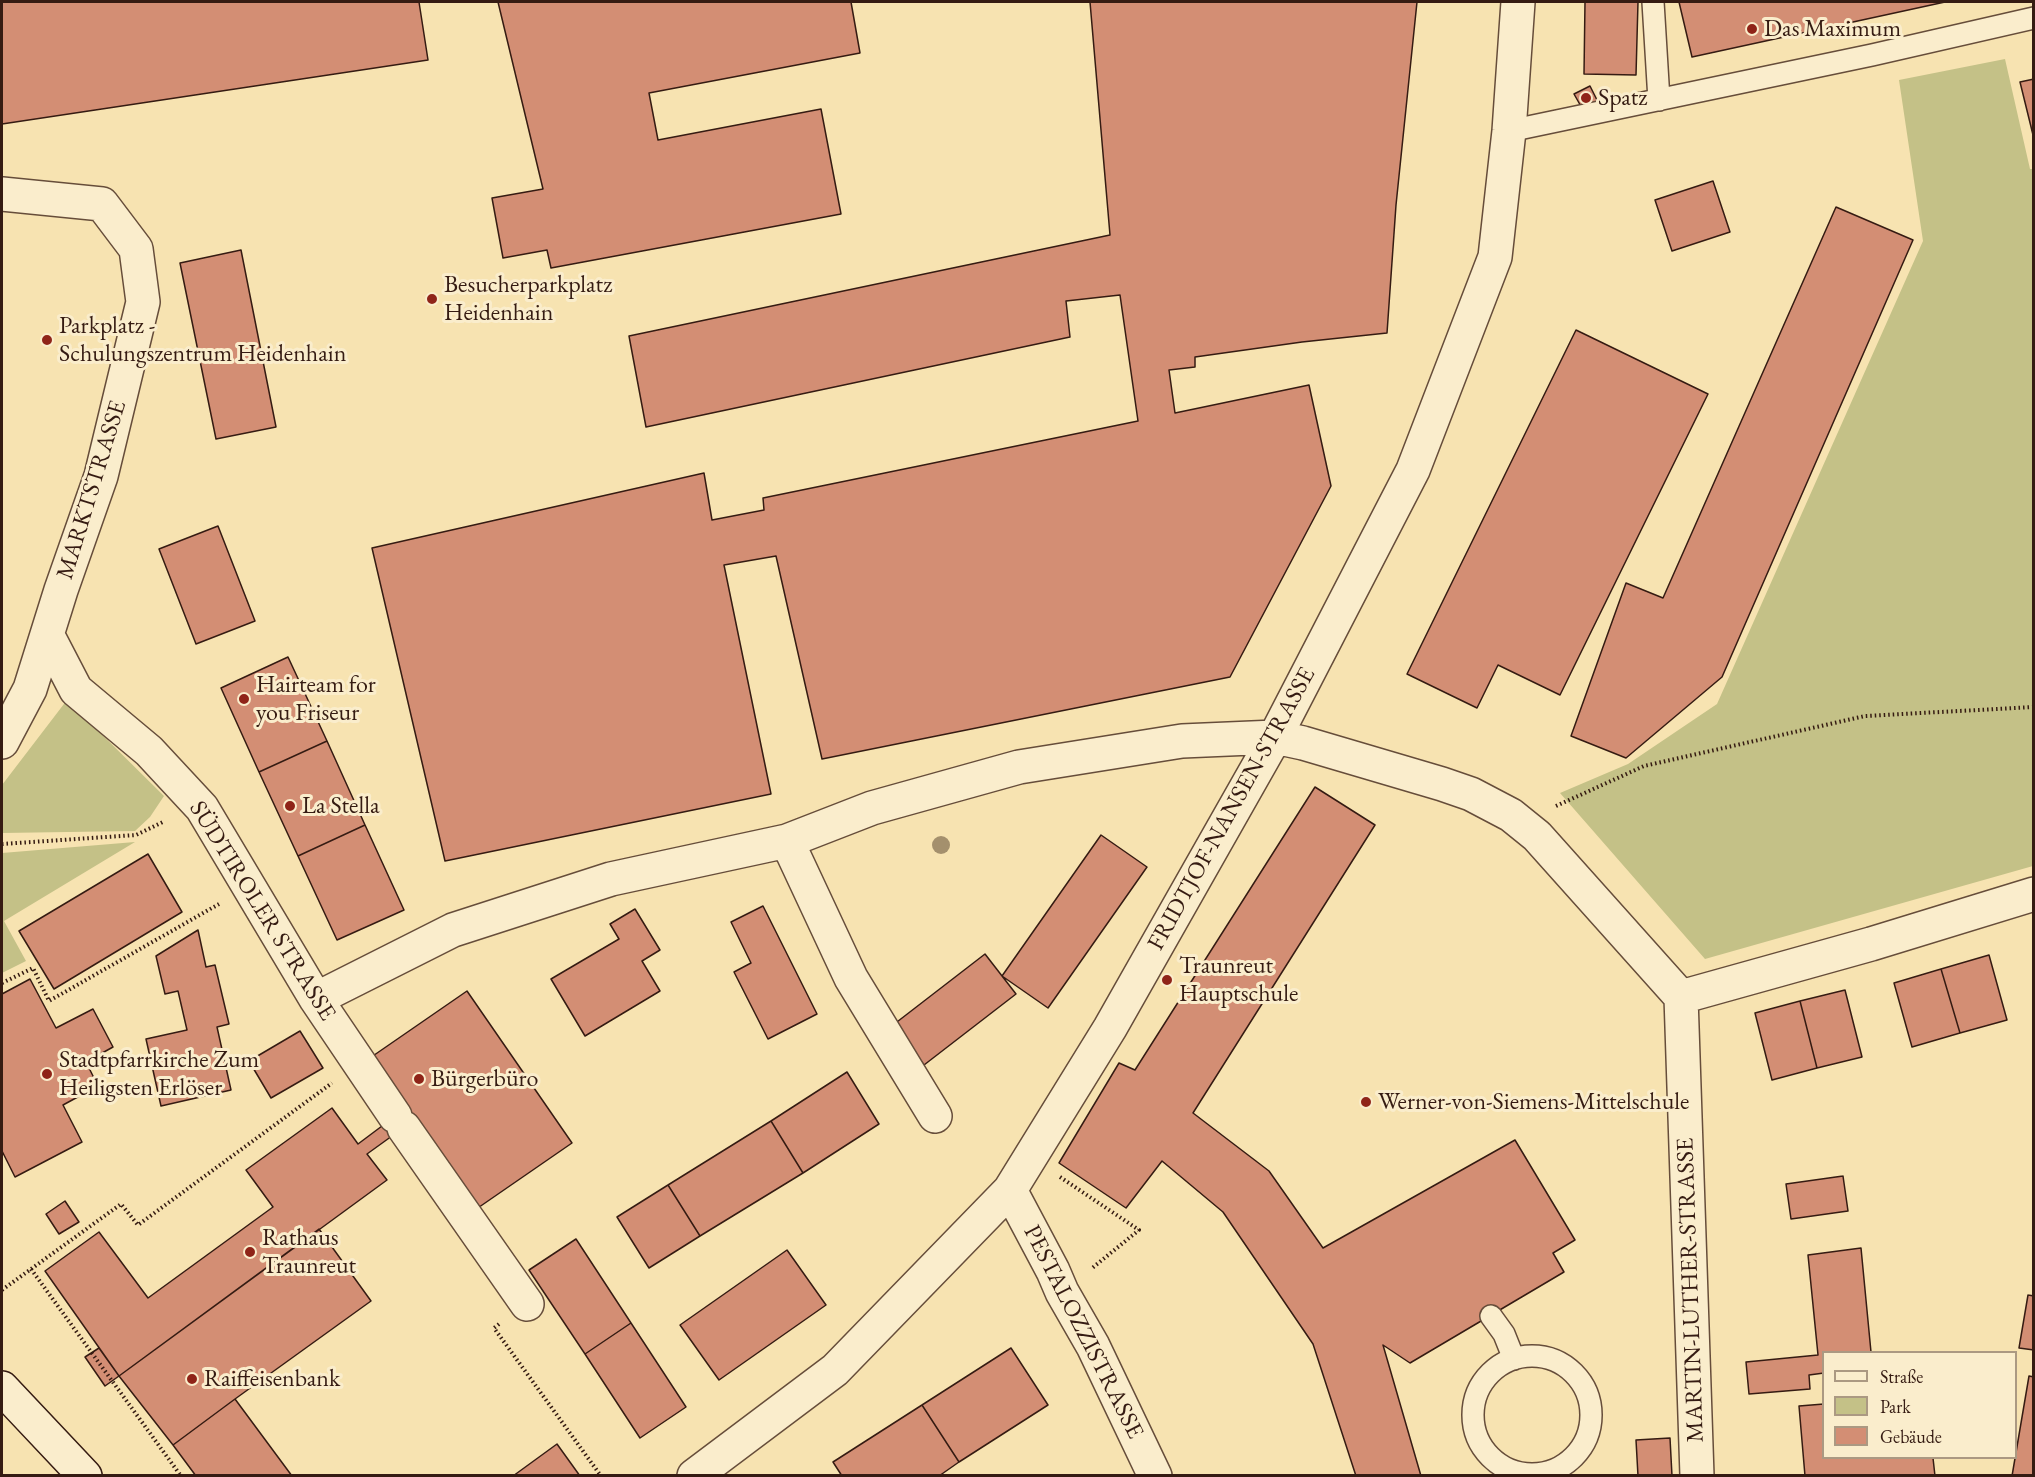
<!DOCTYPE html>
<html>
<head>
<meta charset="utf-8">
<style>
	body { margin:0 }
	#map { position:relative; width:2035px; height:1477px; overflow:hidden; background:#f7e3b1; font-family:"EB Garamond",serif }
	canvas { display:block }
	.frame { position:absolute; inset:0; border:3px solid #351b12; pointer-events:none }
	.legend { position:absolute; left:1822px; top:1351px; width:195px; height:108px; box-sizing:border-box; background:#faedcc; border:2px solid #ab9982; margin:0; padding:8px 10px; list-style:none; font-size:18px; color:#351b12 }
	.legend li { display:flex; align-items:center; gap:12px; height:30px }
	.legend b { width:30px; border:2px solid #ab9982 }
</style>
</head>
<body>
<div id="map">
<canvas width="2035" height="1477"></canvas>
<div class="frame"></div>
<ul class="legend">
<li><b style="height:8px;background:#faedcc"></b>Straße</li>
<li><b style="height:16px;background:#c4c187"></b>Park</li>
<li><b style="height:16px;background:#d38e74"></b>Gebäude</li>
</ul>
</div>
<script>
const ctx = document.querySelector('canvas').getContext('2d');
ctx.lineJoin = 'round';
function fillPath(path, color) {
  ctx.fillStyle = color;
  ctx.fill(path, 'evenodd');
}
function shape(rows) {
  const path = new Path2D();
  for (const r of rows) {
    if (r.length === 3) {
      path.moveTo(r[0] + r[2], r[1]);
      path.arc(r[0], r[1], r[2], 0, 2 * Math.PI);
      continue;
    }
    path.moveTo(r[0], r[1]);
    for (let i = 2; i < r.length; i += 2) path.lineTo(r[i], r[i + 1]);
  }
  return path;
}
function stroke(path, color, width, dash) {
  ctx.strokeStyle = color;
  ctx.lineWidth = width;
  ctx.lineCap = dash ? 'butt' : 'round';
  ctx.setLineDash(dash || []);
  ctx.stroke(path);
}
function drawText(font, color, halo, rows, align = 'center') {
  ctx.font = font + ' "EB Garamond",serif';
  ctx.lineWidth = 6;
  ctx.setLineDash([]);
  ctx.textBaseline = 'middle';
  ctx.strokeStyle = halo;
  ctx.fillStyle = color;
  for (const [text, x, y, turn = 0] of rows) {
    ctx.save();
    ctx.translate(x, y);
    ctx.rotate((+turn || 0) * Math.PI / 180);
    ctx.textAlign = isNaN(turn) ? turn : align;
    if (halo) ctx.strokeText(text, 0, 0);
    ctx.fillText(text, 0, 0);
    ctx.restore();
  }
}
const green = shape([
	[2005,59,2030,169,2034,169,2033,866,1705,959,1560,793,1628,764,1717,704,1923,241,1899,80],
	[67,700,164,796,150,817,135,831,2,833,2,785],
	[135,842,4,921,26,961,2,973,2,853]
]);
const building = shape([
	[2,2,419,2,428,60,2,124,2,2],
	[498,2,851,2,860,53,649,93,658,140,821,109,841,214,551,268,547,250,503,258,492,198,543,189,498,2],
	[1090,2,1417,2,1396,205,1387,333,1302,342,1195,357,1195,367,1169,370,1175,413,1309,385,1331,486,1230,677,822,759,776,556,724,565,771,794,445,861,372,548,704,473,712,520,764,510,763,498,1138,421,1120,295,1066,301,1070,337,646,427,629,336,1110,235,1090,2],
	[1585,2,1638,2,1636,75,1584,74,1585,2],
	[1679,2,1945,2,1692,57,1679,2],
	[2034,79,2034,139,2020,82,2034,79],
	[1590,86,1598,102,1583,110,1574,94,1590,86],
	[1713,181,1730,232,1672,251,1655,200,1713,181],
	[1836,207,1913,240,1722,677,1626,758,1571,736,1626,583,1663,598,1836,207],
	[241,250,276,427,216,439,180,263,241,250],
	[1576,330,1708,394,1560,695,1498,665,1477,708,1407,674,1576,330],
	[218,526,255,621,196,644,159,549,218,526],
	[288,657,327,741,259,772,221,688,288,657],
	[327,741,365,825,298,856,259,772,327,741],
	[1315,787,1375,825,1193,1113,1269,1171,1323,1248,1515,1140,1575,1240,1553,1253,1564,1272,1410,1363,1383,1345,1421,1476,1356,1476,1313,1344,1223,1212,1162,1161,1126,1208,1059,1163,1119,1063,1135,1070,1315,787],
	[365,825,404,910,337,940,298,856,365,825],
	[1101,835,1147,867,1048,1008,1002,976,1101,835],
	[148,854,182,912,54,989,19,931,148,854],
	[763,906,817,1014,768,1039,734,972,751,963,731,922,763,906],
	[635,909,660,950,642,961,660,991,585,1036,551,979,619,939,610,924,635,909],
	[198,930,206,967,215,965,229,1024,217,1027,231,1090,161,1106,146,1039,187,1030,178,991,165,994,156,956,198,930],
	[985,954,1016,994,924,1065,893,1025,985,954],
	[1989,955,2007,1020,1960,1033,1941,969,1989,955],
	[1941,969,1960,1033,1912,1047,1894,983,1941,969],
	[30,979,56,1028,93,1009,113,1047,86,1062,98,1086,63,1105,82,1142,15,1177,2,1151,2,994,30,979],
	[1845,990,1862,1057,1817,1068,1800,1001,1845,990],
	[467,991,572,1143,472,1212,367,1060,467,991],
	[1800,1001,1817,1068,1772,1080,1755,1013,1800,1001],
	[300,1031,323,1068,271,1098,249,1061,300,1031],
	[847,1072,879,1124,803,1173,771,1121,847,1072],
	[332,1108,358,1144,402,1111,410,1123,367,1154,387,1180,119,1376,45,1271,99,1232,148,1298,273,1207,246,1170,332,1108],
	[771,1121,803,1173,700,1236,668,1185,771,1121],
	[1843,1176,1848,1211,1791,1219,1786,1184,1843,1176],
	[668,1185,700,1236,649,1268,617,1217,668,1185],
	[65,1201,79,1222,59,1234,46,1214,65,1201],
	[319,1229,371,1301,235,1399,173,1445,119,1376,319,1229],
	[576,1239,631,1323,585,1354,529,1270,576,1239],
	[1861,1248,1871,1352,1824,1352,1824,1373,1809,1375,1810,1389,1749,1394,1746,1362,1818,1355,1808,1255,1861,1248],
	[787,1250,826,1305,719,1380,680,1325,787,1250],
	[2028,1295,2034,1296,2034,1350,2019,1348,2028,1295],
	[631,1323,686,1407,640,1438,585,1354,631,1323],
	[99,1348,119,1376,105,1386,85,1357,99,1348],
	[1011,1348,1048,1405,959,1462,922,1405,1011,1348],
	[2029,1376,2034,1377,2034,1476,2012,1476,2029,1376],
	[235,1399,292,1476,196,1476,173,1445,235,1399],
	[1824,1404,1824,1458,1933,1458,1935,1476,1805,1476,1799,1406,1824,1404],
	[922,1405,959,1462,939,1476,842,1476,833,1462,922,1405],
	[1670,1438,1672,1476,1638,1476,1636,1440,1670,1438],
	[557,1444,580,1476,513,1476,557,1444]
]);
const path = shape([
	[1556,806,1644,766,1865,716,2034,707],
	[2,844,136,835,165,821],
	[2,983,33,968,49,1001,219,904],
	[1060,1177,1139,1230,1091,1269],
	[31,1269,181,1476],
	[2,1290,121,1204,138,1225,332,1083],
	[499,1324,494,1328,601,1476]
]);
const service = shape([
	[1653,2,1659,100],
	[1509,131,1872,55,2034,18],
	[1491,1316,1504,1334,1514,1359],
	[1532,1415,59]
]);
const minor = shape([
	[2,194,102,204,136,249,143,302,101,476,61,590,30,689,2,742],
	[48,636,76,690,149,751,202,808,316,999,395,1116],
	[787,841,872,808,1019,767,1182,741,1275,737,1303,743,1442,784,1471,794,1511,815,1537,836,1681,997,1697,1476],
	[1681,997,1871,944,2034,894],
	[316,999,453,930,611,879,787,841,851,978,935,1116],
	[404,1128,527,1304],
	[1010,1190,1053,1271,1062,1292,1093,1346,1155,1476],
	[694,1476,835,1370,1010,1190,1110,1028,1275,737,1413,470,1495,257,1509,131,1518,2]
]);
const secondary = shape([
	[2,1388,85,1476]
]);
const trees = [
	[941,845]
];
const markers = [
	[1752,29,6,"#8f2418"],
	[1586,98,6,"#8f2418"],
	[432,299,6,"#8f2418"],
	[47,340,6,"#8f2418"],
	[244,699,6,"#8f2418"],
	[290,806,6,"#8f2418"],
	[1167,980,6,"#8f2418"],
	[47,1074,6,"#8f2418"],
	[419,1079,6,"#8f2418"],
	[1366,1102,6,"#8f2418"],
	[250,1252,6,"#8f2418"],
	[192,1379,6,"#8f2418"]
];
const poiNames = [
	["Das Maximum",1764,29],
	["Spatz",1598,98],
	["Besucherparkplatz",444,285],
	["Heidenhain",444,313],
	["Parkplatz -",59,326],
	["Schulungszentrum Heidenhain",59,354],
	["Hairteam for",256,685],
	["you Friseur",256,713],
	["La Stella",302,806],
	["Traunreut",1179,966],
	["Hauptschule",1179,994],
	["Stadtpfarrkirche Zum",59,1060],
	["Heiligsten Erlöser",59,1088],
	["Bürgerbüro",431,1079],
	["Werner-von-Siemens-Mittelschule",1378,1102],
	["Rathaus",262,1238],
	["Traunreut",262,1266],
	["Raiffeisenbank",204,1379]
];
const streetNames = [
	["MARKTSTRASSE",92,490,-73],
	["FRIDTJOF-NANSEN-STRASSE",1232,809,-61],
	["SÜDTIROLER STRASSE",262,911,58],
	["MARTIN-LUTHER-STRASSE",1691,1290,-92],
	["PESTALOZZISTRASSE",1083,1332,63]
];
fillPath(green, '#c4c187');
fillPath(building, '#d38e74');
stroke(building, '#351b12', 1.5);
stroke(service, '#664d3a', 24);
stroke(minor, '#664d3a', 36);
stroke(secondary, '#351b12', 36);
stroke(path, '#351b12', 4, [1.5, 3]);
stroke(service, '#faedcc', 21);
stroke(minor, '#faedcc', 33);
stroke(secondary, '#faedcc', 33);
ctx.fillStyle = '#a4906d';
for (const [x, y] of trees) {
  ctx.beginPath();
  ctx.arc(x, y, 9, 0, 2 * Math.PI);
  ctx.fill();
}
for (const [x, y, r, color] of markers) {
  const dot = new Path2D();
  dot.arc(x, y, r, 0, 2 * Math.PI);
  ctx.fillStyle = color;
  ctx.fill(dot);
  stroke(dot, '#faedcc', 2);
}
drawText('24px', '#351b12', '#faedcc', poiNames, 'left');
drawText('24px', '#351b12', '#faedcc', streetNames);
</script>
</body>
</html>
